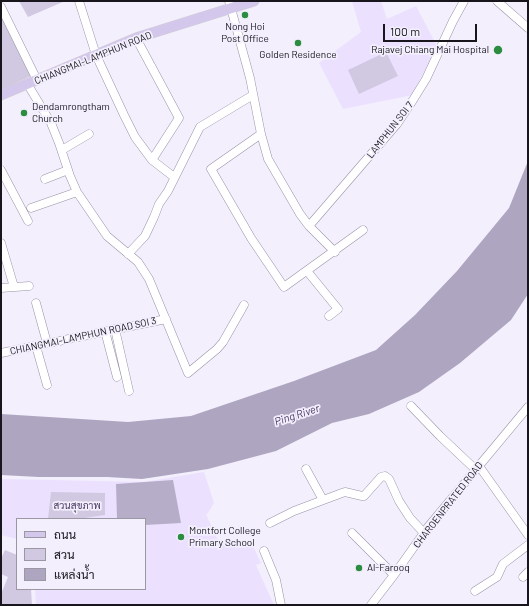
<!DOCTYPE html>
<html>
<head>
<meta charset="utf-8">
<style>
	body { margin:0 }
	#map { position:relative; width:529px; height:606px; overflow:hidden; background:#f3effd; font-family:Barlow,Sarabun,sans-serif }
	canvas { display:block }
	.frame { position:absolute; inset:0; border:2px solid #18151d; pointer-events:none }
	.legend { position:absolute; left:16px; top:518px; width:130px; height:72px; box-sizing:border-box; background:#f3effd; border:1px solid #9b98a3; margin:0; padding:5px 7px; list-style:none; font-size:12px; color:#18151d }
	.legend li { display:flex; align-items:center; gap:8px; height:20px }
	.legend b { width:20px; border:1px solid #9b98a3 }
	.scale { position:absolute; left:383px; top:24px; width:94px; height:18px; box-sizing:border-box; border:2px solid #18151d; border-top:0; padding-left:5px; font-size:12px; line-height:14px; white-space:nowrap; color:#18151d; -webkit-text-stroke:3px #f3effd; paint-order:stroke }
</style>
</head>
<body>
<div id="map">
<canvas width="529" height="606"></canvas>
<div class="frame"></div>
<ul class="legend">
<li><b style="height:5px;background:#d4c7ec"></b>ถนน</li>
<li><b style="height:11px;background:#d1c8e2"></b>สวน</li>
<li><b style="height:11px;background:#aea5c0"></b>แหล่งน้ำ</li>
</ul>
<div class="scale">100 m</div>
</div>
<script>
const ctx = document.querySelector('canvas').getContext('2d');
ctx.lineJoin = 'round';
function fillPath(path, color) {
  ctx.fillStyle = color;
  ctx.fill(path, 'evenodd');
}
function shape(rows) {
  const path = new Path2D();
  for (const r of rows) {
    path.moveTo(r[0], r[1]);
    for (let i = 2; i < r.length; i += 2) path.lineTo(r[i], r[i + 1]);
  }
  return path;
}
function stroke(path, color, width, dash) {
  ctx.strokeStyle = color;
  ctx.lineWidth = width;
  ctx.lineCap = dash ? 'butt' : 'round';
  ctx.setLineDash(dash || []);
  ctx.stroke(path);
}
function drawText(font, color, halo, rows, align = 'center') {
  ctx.font = font + ' Barlow,Sarabun,sans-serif';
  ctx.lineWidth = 3.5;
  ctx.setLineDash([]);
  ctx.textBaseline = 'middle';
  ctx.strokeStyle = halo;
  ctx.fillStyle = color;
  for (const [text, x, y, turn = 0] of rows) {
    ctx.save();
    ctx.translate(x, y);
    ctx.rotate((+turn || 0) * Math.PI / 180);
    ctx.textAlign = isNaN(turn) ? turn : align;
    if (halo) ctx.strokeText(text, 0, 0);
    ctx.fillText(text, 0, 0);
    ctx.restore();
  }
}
const built = shape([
	[352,1,381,1,387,19,416,6,437,46,412,95,408,96,343,109,319,63,361,32],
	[204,472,214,503,208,513,206,514,220,545,244,540,248,546,252,544,261,563,256,565,274,605,36,605,35,589,145,589,145,519,17,519,17,539,1,535,1,479,144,482]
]);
const green = shape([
	[19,1,65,1,28,17],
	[1,12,33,75,1,90],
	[386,52,398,76,359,94,348,70],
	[51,492,105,493,105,515,78,519,48,519],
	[5,550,17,555,17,589,31,589,32,605,1,605,1,594,8,577,1,574,1,559]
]);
const forest = shape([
	[173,480,181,523,145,525,145,519,117,519,116,484]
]);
const water = shape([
	[528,161,528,294,511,320,460,363,419,392,369,414,332,423,276,451,208,469,142,479,107,477,39,477,1,475,1,414,128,422,191,416,294,381,376,350,415,315,457,271,509,208]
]);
const minor = shape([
	[79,1,96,55,124,115,135,137,152,160,179,118,136,38],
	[229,1,250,78,261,134,268,159,300,214,309,226,335,252],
	[497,1,528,28],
	[1,7,37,80],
	[28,85,51,123,59,143,70,176,77,192,107,236,138,262,149,279,188,373,217,349,223,342,244,305],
	[261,134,211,169,251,238,284,287,363,230],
	[62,150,89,134],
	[152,160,174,177],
	[1,170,28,221],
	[45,179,68,170],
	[31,208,77,192],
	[309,226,397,124,413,100,426,79,453,21,464,1],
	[1,243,14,287],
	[128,254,145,236,154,217,159,204,168,191,200,127,253,95],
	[307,271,338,309,329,316],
	[1,288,29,286],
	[36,303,47,343],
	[115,329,129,391],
	[105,331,117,377],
	[36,346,47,385],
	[1,353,166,319],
	[411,406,440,436,475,469],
	[479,466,528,535],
	[306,469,323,500],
	[270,523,294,511,342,493,345,492,362,496,364,496,381,477,385,476,389,479,399,501,410,518,424,533],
	[352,533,394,575],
	[264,551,276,580,281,605],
	[523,577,528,572],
	[475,591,497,577,503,564,528,545],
	[371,605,394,575,428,527,528,407]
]);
const major = shape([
	[1,95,136,38,254,1]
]);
const markers = [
	[245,15,4,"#2c8d41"],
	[298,43,4,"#2c8d41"],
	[498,50,5,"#2c8d41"],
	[24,113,4,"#2c8d41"],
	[181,537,4,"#2c8d41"],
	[359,568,4,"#2c8d41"]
];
const poiNames = [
	["Nong Hoi",245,27,"center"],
	["Post Office",245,39,"center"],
	["Rajavej Chiang Mai Hospital",489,50,"right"],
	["Golden Residence",298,55,"center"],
	["Dendamrongtham",32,107],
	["Church",32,119],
	["Montfort College",189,531],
	["Primary School",189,543],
	["Al-Farooq",367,568]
];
const streetNames = [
	["CHIANGMAI-LAMPHUN ROAD",93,58,-22],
	["LAMPHUN SOI 7",390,130,-52],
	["CHIANGMAI-LAMPHUN ROAD SOI 3",83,336,-12],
	["CHAROENPRATED ROAD",448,505,-52]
];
const parkNames = [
	["สวนสุขภาพ",77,506]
];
const waterNames = [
	["Ping River",297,415,-18]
];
fillPath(built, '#ebe1ff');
fillPath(green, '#d1c8e2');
fillPath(forest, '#b6adc9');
fillPath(water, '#aea5c0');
stroke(minor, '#9992a7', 9);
stroke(major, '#d1d0d2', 11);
stroke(minor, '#fff', 8);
stroke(major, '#d4c7ec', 10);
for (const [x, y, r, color] of markers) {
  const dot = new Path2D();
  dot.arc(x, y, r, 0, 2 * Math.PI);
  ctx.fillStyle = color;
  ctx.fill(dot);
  stroke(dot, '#f3effd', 1.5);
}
drawText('10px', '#18151d', '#f3effd', poiNames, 'left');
drawText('10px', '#18151d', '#f3effd', streetNames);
drawText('10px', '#4a3b64', '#f3effd', parkNames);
drawText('italic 11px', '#4a3a64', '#f3effd', waterNames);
</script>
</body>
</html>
